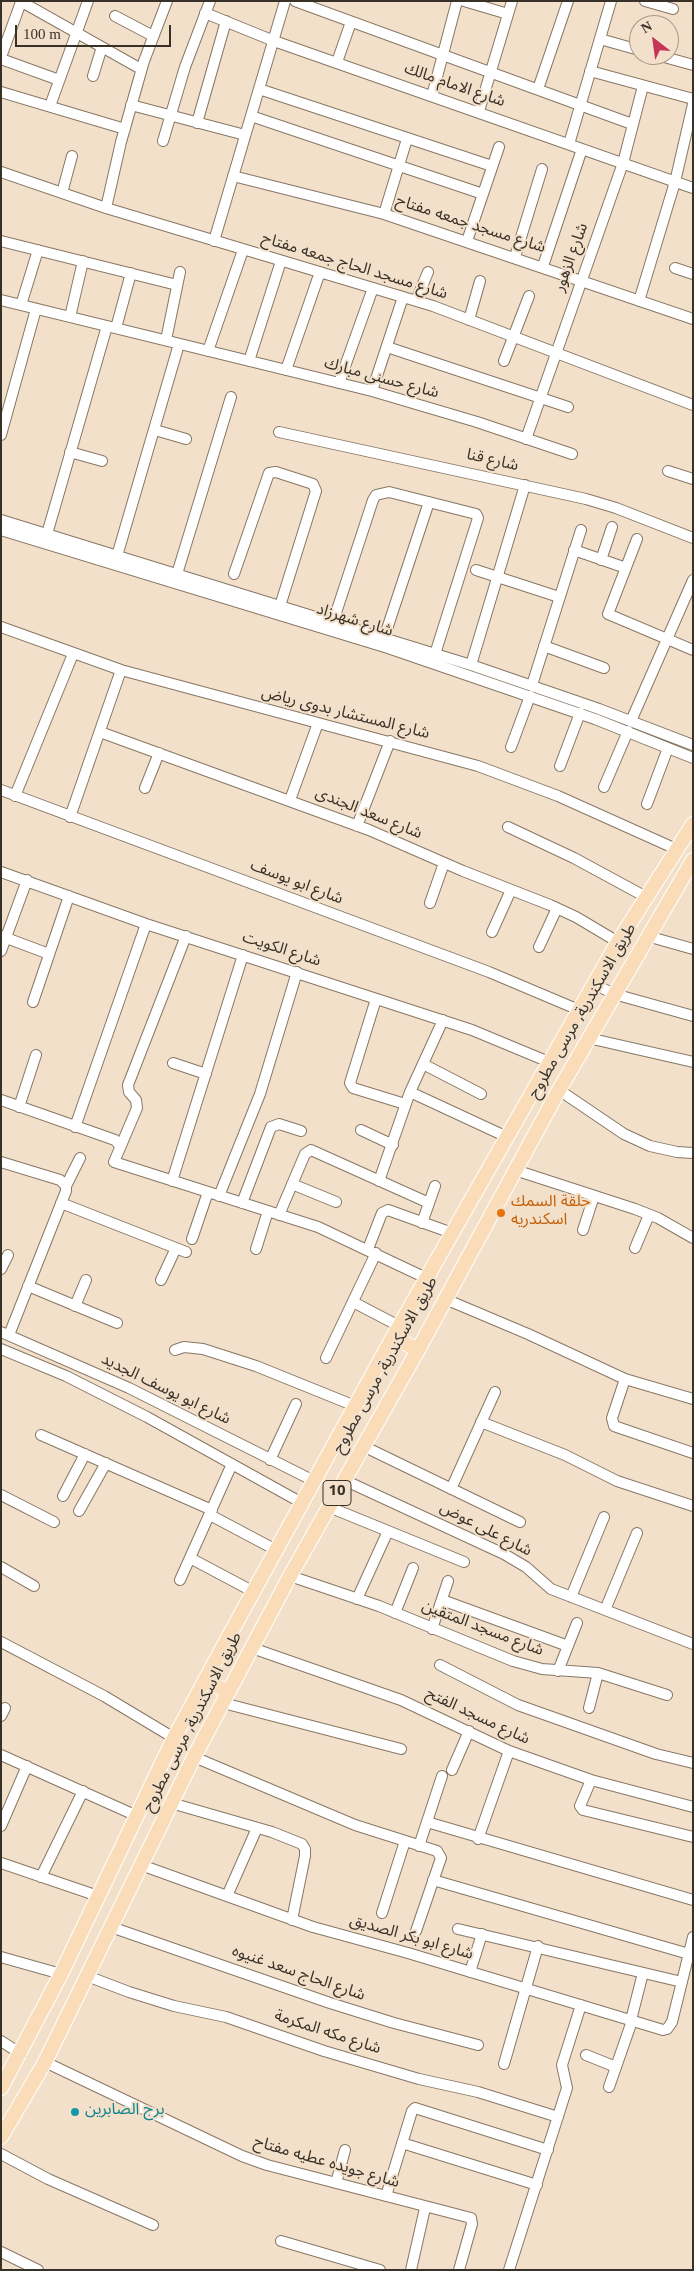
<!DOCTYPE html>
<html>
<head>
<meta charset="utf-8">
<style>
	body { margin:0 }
	#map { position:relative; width:694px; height:2271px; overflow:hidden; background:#f3e0ca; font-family:Georgia,serif }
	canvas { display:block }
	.frame { position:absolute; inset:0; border:2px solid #383128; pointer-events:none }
	.north { position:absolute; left:629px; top:15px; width:50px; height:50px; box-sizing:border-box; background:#f3e0ca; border:1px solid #a89a89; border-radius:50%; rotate:330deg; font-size:14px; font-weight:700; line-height:20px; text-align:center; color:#383128 }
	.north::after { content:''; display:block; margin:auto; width:18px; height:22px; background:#c53556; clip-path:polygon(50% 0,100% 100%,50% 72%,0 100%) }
	.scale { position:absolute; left:15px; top:25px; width:156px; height:22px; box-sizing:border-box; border:2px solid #383128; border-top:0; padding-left:6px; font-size:15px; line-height:18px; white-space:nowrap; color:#383128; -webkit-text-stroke:4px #f3e0ca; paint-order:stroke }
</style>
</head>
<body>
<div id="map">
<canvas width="694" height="2271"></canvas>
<div class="frame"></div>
<div class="north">N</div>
<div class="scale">100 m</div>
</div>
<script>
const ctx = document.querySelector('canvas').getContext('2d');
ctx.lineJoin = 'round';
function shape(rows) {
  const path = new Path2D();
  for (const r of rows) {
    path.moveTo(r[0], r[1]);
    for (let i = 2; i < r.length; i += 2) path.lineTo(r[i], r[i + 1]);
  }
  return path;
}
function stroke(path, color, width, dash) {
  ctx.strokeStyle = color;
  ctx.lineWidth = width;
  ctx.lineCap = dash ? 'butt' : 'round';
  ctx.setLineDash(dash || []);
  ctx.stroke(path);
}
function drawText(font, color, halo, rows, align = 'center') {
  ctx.font = font + ' Georgia,"Noto Sans Arabic",serif';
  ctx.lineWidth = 4;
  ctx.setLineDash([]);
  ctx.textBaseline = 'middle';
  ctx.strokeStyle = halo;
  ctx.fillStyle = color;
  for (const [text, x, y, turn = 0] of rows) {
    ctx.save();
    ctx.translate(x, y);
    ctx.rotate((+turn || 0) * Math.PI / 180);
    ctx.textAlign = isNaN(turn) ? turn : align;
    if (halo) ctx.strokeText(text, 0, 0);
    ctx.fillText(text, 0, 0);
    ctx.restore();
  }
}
const minor = shape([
	[20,1,141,69],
	[295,1,632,124],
	[464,1,508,14],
	[645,1,673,9],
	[205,13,274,41,693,188],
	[115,16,153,36],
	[600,39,639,50],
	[657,55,693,65],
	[1,57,21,2],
	[1,59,59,80],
	[337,62,351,22],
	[590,71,693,99],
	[93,76,102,47],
	[259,89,492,166],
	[538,89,568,1],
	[1,92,125,129],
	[432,96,457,1],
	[131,105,245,135],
	[50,106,88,1],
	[479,111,512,1],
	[251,116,483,194],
	[197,123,226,21],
	[163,141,185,67,210,1],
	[569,144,611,1],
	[1,172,106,208,433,306,693,405],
	[233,176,384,214,693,319],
	[62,193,72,156],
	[106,208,121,142,144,61,167,1],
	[384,214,407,139],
	[1,241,177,285],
	[214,241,285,1],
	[467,241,499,147],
	[515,257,542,169],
	[543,266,582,149],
	[675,268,693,274],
	[1,300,372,391,477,422,572,454],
	[416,301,428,272],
	[639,301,675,182,693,104],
	[21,305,38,250],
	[70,317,83,261],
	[469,320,480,281],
	[116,328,131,273],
	[166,340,180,272],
	[387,347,568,407],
	[208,351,243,250],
	[249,361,281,261],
	[504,361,529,296],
	[286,370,320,272],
	[339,383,373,288],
	[372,391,403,297],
	[155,430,186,439],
	[279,432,586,499,616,508,693,538],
	[1,435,36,309],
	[526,439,623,163,643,86],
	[70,452,102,461],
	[668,471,693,479],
	[1,520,471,665,599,709,693,745],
	[1,530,388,648,595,719,693,758],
	[47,534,107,326],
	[637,539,608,614,693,650],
	[574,550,626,568],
	[117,556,179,344],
	[601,560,612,527],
	[476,570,559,597],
	[177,574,231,397],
	[234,574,269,473,276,472,313,484,316,491,280,606],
	[333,622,373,500,376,495,389,492,476,514,478,518,435,654],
	[1,627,121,670,478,766,558,796,676,849],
	[384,638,429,502],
	[544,646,604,668],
	[471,665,525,485],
	[532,685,581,530],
	[631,721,693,580],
	[100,732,369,830,463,871,550,905,576,917,618,942],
	[511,747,530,696],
	[560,766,580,713],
	[604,787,628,731],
	[145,788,159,753],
	[1,790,489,972,579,1010],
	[15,796,73,654],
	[290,800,318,723],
	[647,804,668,748],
	[70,817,121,670],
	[357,826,390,741],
	[508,827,574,858,646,897],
	[1,872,146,924,472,1030,549,1062],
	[430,903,444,863],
	[492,932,511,890],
	[1,936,49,954],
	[186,936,128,1085,129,1092,136,1100,137,1108,114,1162,318,1227,426,1278],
	[647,936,693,949],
	[539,947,557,908],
	[1,951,27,880],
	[594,984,614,994,693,1016],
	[376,999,350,1083,353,1088,405,1104],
	[33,1002,69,896],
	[588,1038,693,1062],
	[173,1063,206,1074],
	[423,1064,481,1094],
	[559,1090,624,1134,650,1146,677,1152,693,1153],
	[410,1092,507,1137],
	[1,1100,115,1140,120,1146],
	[19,1107,36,1055],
	[75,1127,146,924],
	[361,1130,393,1145],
	[1,1162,60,1180,66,1186],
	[515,1170,635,1209,658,1218,693,1238],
	[172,1181,243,955],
	[379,1181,410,1092,443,1020],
	[292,1184,336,1202],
	[219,1196,260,1094,297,972],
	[61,1203,186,1252],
	[242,1203,271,1127,279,1124,301,1131],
	[279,1215,305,1154,311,1150,429,1203],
	[422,1223,435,1186],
	[583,1230,594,1196],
	[192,1239,208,1192],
	[635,1248,649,1215],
	[256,1249,268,1211],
	[368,1249,382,1213,388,1210,452,1233],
	[1,1269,8,1255],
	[161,1280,176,1248],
	[28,1286,117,1323],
	[445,1299,528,1334,625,1379,693,1399],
	[353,1302,399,1326],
	[75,1306,86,1280],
	[1,1332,129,1388,314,1481],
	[9,1335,66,1191,66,1186,80,1158],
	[1,1349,66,1376,147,1417,302,1503],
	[175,1350,184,1347,203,1349,256,1366,355,1406],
	[326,1358,376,1253],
	[625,1379,612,1418,614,1426,693,1453],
	[481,1422,565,1455,617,1481,693,1506],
	[41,1435,212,1510],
	[363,1446,520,1522],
	[270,1460,296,1404],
	[344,1480,504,1554,526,1567,551,1589,693,1644],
	[451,1489,495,1392],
	[1,1495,54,1522],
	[63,1496,85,1454],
	[329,1507,464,1562],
	[79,1511,106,1463],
	[210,1515,276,1550],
	[190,1558,254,1592],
	[1,1567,34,1586],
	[290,1576,379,1606,513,1661,542,1669,598,1673,667,1695],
	[180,1580,232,1464],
	[571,1597,604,1517],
	[357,1599,388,1531],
	[442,1600,568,1646],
	[605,1610,637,1533],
	[395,1613,413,1568],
	[432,1629,448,1581],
	[1,1642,104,1696,174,1738],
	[252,1648,401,1700,509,1751,591,1780,693,1807],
	[440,1665,518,1705,656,1754,693,1763],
	[558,1671,577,1623],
	[223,1703,401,1749],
	[589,1708,598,1673],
	[1,1716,5,1708],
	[1,1755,137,1816],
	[194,1757,355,1825,437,1851,441,1858,416,1931],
	[452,1770,469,1731],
	[591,1780,580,1806,583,1810,693,1837],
	[171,1803,272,1832,302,1844,305,1849,305,1856,292,1920],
	[427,1822,693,1900],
	[1,1826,27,1766],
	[478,1839,509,1751],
	[419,1846,442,1776],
	[1,1863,98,1896],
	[141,1865,313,1927,408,1953,663,2030,667,2029,672,2022,693,1937],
	[41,1877,83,1791],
	[433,1880,689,1954],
	[227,1896,257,1828],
	[382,1913,405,1841],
	[111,1927,330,2003,394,2023,478,2045],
	[458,1929,682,1982],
	[1,1957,61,1974],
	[470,1972,482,1934],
	[87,1976,129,1992,174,2006,226,2017,324,2051,419,2079,478,2092,558,2117],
	[631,2020,643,1973],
	[1,2041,21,2054],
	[586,2055,616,2067],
	[45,2062,242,2156,267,2165,471,2218,472,2224,459,2270],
	[504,2064,538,1946],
	[609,2087,632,2021],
	[402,2143,537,2185],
	[1,2154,48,2179,153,2225],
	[336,2183,345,2150],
	[386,2196,412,2111,415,2108,548,2150],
	[281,2241,380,2270],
	[1,2252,38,2270],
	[411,2270,425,2208],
	[509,2270,567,2088,562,2065,581,2005]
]);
const major = shape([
	[393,1337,418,1350],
	[205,1680,228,1692],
	[1,2088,61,1974,174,1738,224,1645,393,1337,618,942,693,824],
	[1,2137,45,2062,194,1757,290,1576,418,1350,559,1090,693,860]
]);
const markers = [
	[501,1213,5,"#e8710a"],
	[75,2112,5,"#0f9aa8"]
];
const shields = [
	[337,1493,28]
];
const shieldNames = [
	["10",337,1493]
];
const streetNames = [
	["شارع الامام مالك",454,87,19],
	["شارع مسجد جمعه مفتاح",470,226,18],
	["شارع الزهور",573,258,-70],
	["شارع مسجد الحاج جمعه مفتاح",354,268,17],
	["شارع حسنى مبارك",381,380,15],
	["شارع قنا",492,462,13],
	["شارع شهرزاد",354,622,17],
	["شارع المستشار بدوى رياض",345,715,14],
	["شارع سعد الجندى",368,815,22],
	["شارع ابو يوسف",296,884,21],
	["شارع الكويت",281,951,18],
	["طريق الاسكندرية, مرسى مطروح",584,1012,-60],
	["طريق الاسكندرية, مرسى مطروح",387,1366,-61],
	["شارع ابو يوسف الجديد",165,1391,26],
	["شارع على عوض",485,1531,27],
	["شارع مسجد المتقين",482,1630,21],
	["شارع مسجد الفتح",477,1718,25],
	["طريق الاسكندرية, مرسى مطروح",194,1723,-63],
	["شارع ابو بكر الصديق",411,1939,16],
	["شارع الحاج سعد غنيوه",298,1975,19],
	["شارع مكه المكرمة",327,2034,18],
	["شارع جويده عطيه مفتاح",326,2164,16]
];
const foodNames = [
	["حلقة السمك",511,1204],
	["اسكندريه",511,1222]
];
const cultureNames = [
	["برج الصابرين",85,2112]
];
stroke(minor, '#877763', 12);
stroke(major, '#fff', 16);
stroke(minor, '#fff', 10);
stroke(major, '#faddb8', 14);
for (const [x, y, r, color] of markers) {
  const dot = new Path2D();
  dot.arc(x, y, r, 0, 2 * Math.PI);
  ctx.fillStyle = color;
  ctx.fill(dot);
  stroke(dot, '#f3e0ca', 2);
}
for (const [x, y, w] of shields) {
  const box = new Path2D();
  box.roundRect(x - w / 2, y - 12.5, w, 25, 4);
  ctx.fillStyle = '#f3e0ca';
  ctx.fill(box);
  stroke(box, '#383128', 1);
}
drawText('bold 15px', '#383128', null, shieldNames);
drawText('16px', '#383128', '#f3e0ca', streetNames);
drawText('16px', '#c56008', '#f3e0ca', foodNames, 'left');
drawText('16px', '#0d838f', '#f3e0ca', cultureNames, 'left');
</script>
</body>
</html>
